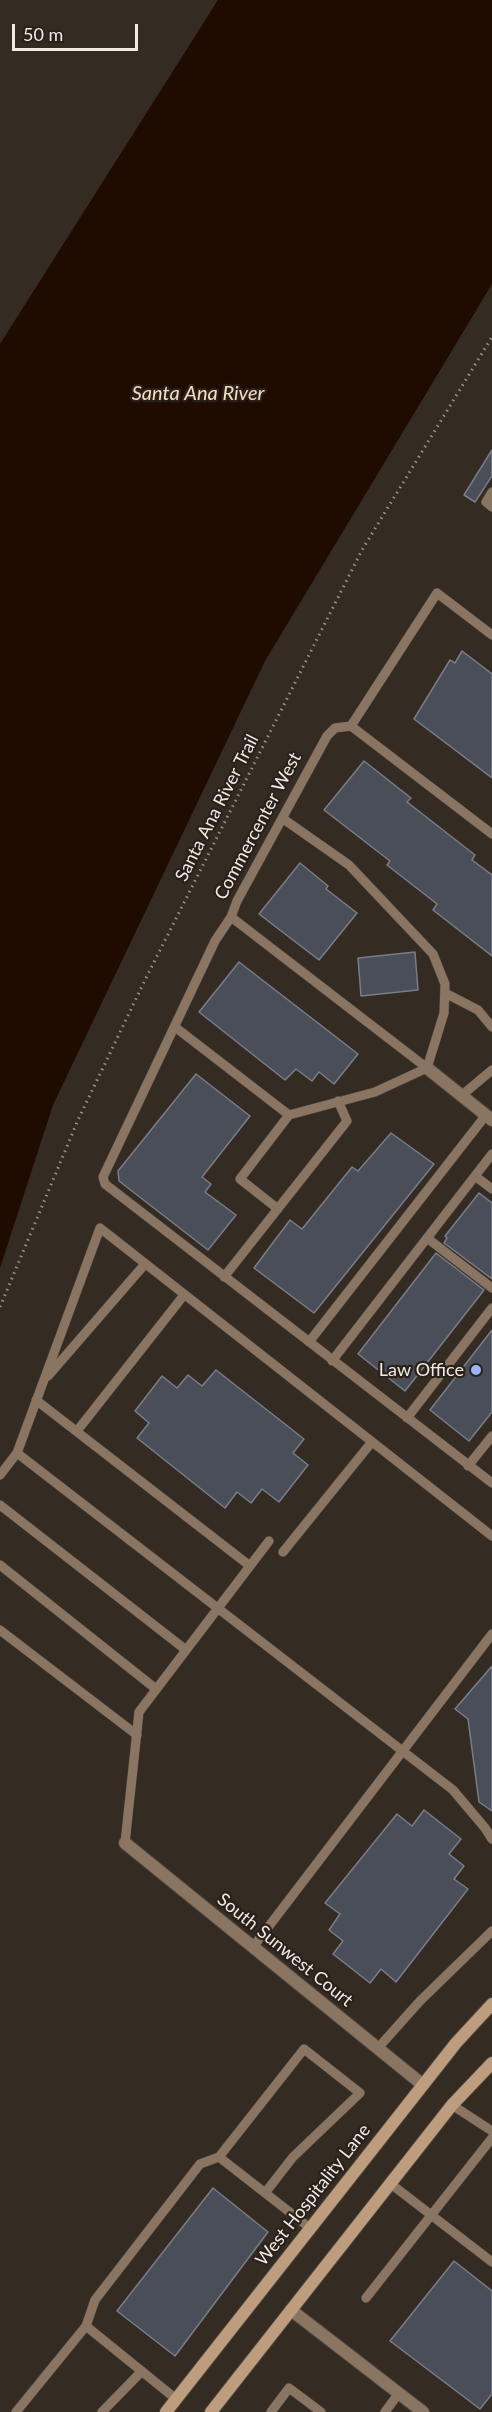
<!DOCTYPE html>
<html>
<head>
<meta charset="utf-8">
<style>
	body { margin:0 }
	#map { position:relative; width:492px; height:2412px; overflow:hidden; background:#342b23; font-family:Lato,sans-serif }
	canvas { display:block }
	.scale { position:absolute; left:12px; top:24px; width:126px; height:27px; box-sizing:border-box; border:3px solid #f0eae5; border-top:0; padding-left:8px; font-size:18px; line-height:21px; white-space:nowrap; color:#f0eae5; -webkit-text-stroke:4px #2a221a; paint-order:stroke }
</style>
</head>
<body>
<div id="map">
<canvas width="492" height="2412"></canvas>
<div class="scale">50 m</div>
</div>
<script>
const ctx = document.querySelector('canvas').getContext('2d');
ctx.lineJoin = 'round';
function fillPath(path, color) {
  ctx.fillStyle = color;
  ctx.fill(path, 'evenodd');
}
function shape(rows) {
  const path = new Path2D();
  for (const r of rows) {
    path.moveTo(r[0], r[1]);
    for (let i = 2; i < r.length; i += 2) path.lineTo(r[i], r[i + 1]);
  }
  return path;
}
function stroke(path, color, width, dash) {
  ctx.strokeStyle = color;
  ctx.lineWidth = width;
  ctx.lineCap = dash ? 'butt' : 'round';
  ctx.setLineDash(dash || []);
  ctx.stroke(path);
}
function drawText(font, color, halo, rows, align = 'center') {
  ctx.font = font + ' Lato,sans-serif';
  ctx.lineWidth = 4.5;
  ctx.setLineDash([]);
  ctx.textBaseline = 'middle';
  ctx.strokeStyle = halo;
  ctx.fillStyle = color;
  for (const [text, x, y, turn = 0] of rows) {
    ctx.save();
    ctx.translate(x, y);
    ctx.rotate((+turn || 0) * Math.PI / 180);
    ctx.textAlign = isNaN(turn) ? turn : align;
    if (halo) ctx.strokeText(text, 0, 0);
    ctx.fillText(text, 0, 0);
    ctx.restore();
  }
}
const water = shape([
	[218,0,492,0,492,284,265,661,53,1105,0,1268,0,344]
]);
const building = shape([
	[492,450,492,476,475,502,464,495,492,450],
	[462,651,492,674,492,778,414,719,450,660,455,663,462,651],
	[364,761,411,798,407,802,475,855,472,860,492,875,492,956,433,910,437,904,387,865,390,861,324,810,364,761],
	[300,863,328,886,326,889,357,913,319,960,259,914,300,863],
	[415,952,418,990,361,996,358,958,415,952],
	[239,962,358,1054,334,1084,319,1072,312,1081,296,1069,285,1080,199,1012,239,962],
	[196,1074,250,1116,202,1177,211,1184,205,1192,236,1215,208,1250,119,1181,118,1171,196,1074],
	[391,1133,434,1164,314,1313,254,1268,290,1220,302,1229,352,1167,358,1171,391,1133],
	[479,1193,492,1203,492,1279,444,1243,447,1238,445,1236,479,1193],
	[436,1253,484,1290,405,1391,358,1354,436,1253],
	[492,1330,492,1412,469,1441,430,1410,492,1330],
	[216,1370,304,1439,293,1453,308,1465,279,1502,262,1489,251,1503,237,1492,225,1508,137,1438,149,1423,135,1411,162,1376,177,1388,188,1375,202,1386,216,1370],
	[492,1666,492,1811,479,1802,468,1719,455,1709,492,1666],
	[424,1810,461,1839,449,1854,464,1866,454,1879,468,1889,396,1982,381,1969,370,1983,333,1954,343,1941,329,1930,340,1914,325,1903,397,1814,412,1826,424,1810],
	[213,2188,268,2232,175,2356,117,2311,213,2188],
	[454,2261,492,2291,492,2394,480,2409,390,2341,454,2261]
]);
const path = shape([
	[0,1307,78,1120,145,980,362,550,492,337]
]);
const service = shape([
	[492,492,486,502,492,507],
	[351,726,437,593,492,635],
	[231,917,215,941,103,1177,105,1184,492,1483],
	[445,993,478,1010,492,1027],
	[175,1027,289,1115,375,1092,427,1068,444,1013,445,984,433,954,349,865,282,818],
	[427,1068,231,917,237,901,327,736,335,728,351,726,492,834],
	[461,1096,492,1070],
	[475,1176,492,1189],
	[278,1209,240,1179,289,1115],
	[427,1238,492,1288],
	[224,1277,347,1121,338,1101],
	[309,1342,486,1115],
	[332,1361,492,1154],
	[48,1376,145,1264],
	[36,1400,250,1566],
	[407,1418,492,1308],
	[77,1431,184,1295],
	[468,1466,492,1436],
	[0,1475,17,1453],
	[0,1505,186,1650],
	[492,1536,100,1228,17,1453,453,1790,485,1828,492,1839],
	[283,1552,371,1443],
	[0,1565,156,1689],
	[0,1630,137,1735],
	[125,1843,139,1712,269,1541],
	[253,1947,492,1634],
	[378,2048,420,2001,492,1931],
	[452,2105,492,2131],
	[219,2157,304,2049,360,2093,293,2157,265,2193],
	[391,2184,492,2262],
	[366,2298,492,2138],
	[86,2326,95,2300,200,2164,219,2157,310,2228],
	[16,2412,86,2326,176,2399],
	[102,2412,142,2371],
	[271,2412,289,2388,321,2412],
	[385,2412,399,2393]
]);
const minor = shape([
	[427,1068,492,1120],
	[125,1843,423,2085],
	[291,2310,423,2412]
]);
const secondary = shape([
	[166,2412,456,2043,492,2004],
	[211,2412,452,2105,492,2063]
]);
const markers = [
	[476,1370,6,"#9eb3fd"]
];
const streetNames = [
	["Santa Ana River Trail",217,808,-63],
	["Commercenter West",258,826,-62],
	["South Sunwest Court",285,1950,39],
	["West Hospitality Lane",313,2195,-52]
];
const poiNames = [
	["Law Office",464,1370]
];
const waterNames = [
	["Santa Ana River",198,394]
];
fillPath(water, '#200b00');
fillPath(building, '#4a4e59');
stroke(building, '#7a7d89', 1.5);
stroke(service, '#4e463e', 10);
stroke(minor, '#4e463e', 14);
stroke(secondary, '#4e463e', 14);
stroke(path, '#98918a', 3, [1.5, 4.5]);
stroke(service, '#897562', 9);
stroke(minor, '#897562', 12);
stroke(secondary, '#be9d7e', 12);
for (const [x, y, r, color] of markers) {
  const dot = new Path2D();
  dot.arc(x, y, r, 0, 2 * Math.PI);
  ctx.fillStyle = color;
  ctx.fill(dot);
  stroke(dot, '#2a221a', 2);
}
drawText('18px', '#f0eae5', '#2a221a', streetNames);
drawText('18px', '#f0eae5', '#2a221a', poiNames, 'right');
drawText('italic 20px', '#f7dbc2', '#2a221a', waterNames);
</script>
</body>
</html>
